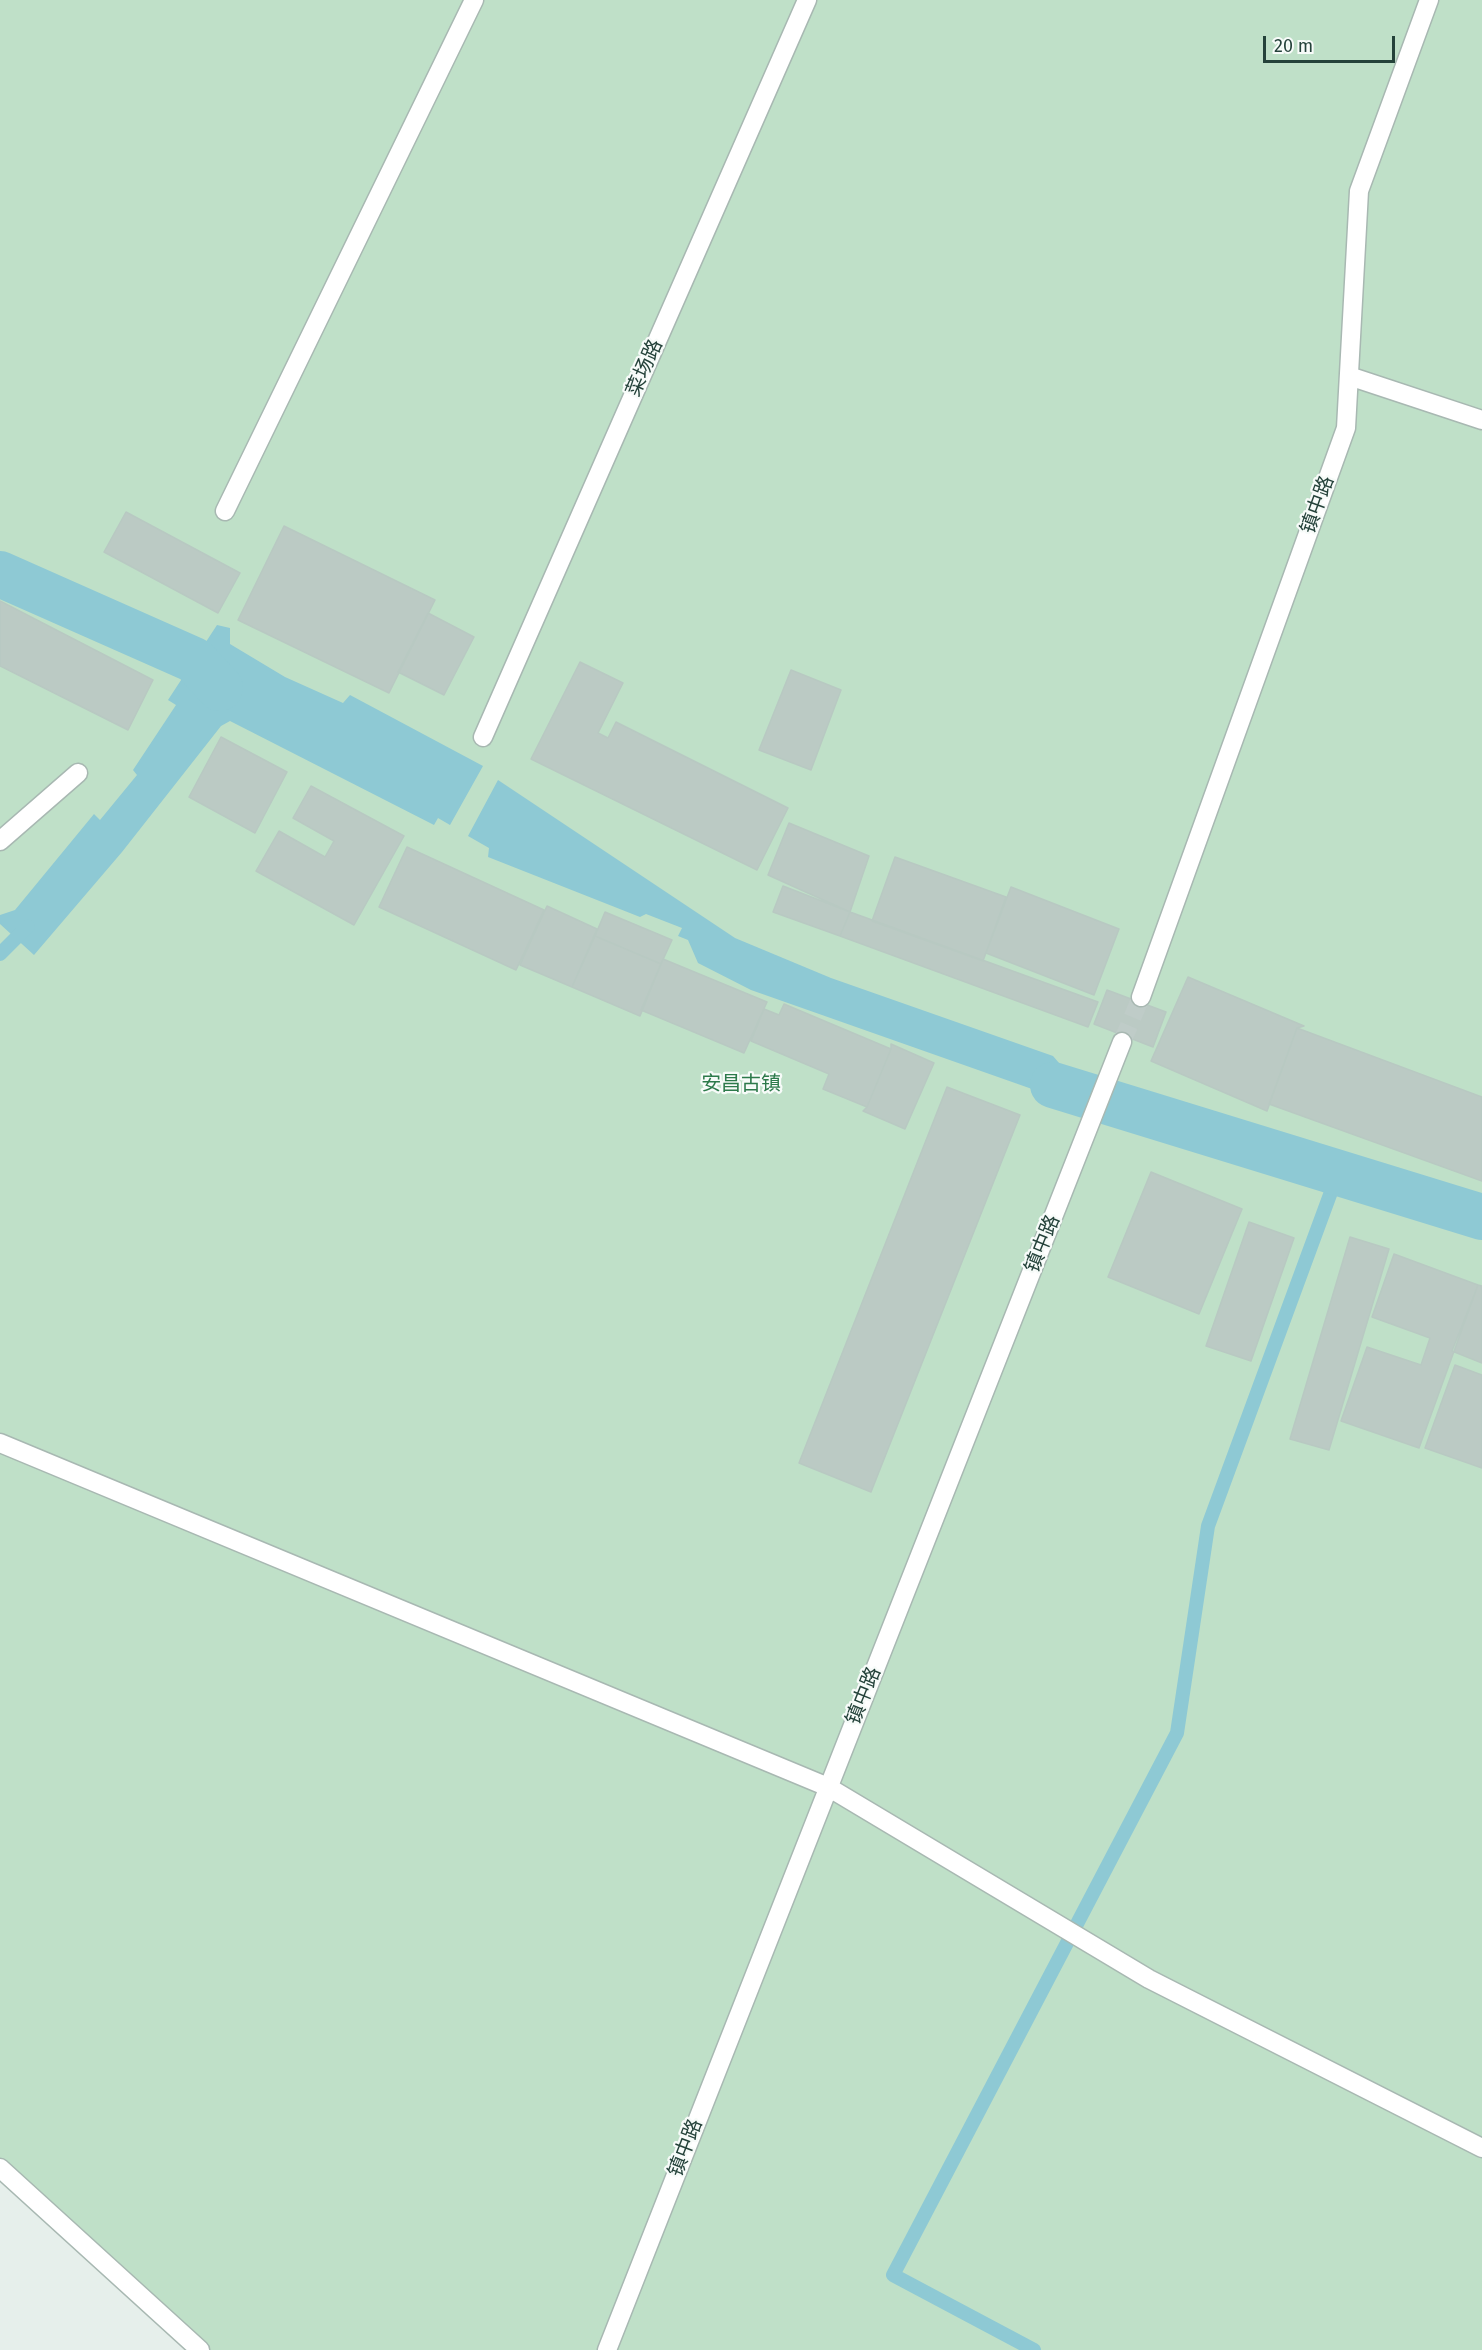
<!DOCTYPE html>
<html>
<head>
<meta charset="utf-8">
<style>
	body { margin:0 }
	#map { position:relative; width:1482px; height:2350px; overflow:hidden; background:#e6efeb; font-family:"Fira Sans",sans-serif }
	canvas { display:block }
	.scale { position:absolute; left:1263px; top:36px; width:132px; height:27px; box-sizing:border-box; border:3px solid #24423a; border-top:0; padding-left:8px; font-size:18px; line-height:21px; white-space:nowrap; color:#24423a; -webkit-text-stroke:4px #f7fbf9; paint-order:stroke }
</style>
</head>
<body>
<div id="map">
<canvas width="1482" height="2350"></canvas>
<div class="scale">20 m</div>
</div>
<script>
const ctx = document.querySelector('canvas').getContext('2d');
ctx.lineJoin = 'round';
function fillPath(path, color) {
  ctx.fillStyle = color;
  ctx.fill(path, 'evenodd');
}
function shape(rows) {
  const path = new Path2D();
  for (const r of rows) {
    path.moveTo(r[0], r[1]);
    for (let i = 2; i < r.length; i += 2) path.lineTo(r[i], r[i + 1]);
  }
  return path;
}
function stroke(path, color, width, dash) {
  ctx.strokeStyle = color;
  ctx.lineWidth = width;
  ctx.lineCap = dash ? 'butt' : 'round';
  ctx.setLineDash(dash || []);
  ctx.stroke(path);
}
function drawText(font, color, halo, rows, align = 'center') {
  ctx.font = font + ' "Fira Sans","Noto Sans SC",sans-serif';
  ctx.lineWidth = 4.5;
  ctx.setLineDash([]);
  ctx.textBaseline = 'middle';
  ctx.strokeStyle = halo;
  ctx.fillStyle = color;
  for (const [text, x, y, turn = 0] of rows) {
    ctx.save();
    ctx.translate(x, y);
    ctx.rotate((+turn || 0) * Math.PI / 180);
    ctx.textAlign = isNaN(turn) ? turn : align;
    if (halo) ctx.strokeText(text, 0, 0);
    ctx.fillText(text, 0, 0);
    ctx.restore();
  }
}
const green = shape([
	[0,0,1482,0,1482,2350,200,2350,0,2168]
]);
const water = shape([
	[217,625,230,628,230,644,285,677,343,703,350,695,483,766,450,825,438,818,434,825,230,721,221,726,122,852,34,955,0,924,0,915,15,910,94,814,100,820,137,775,133,770,176,705,168,700],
	[498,780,735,938,831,978,1053,1056,1059,1063,1060,1077,1053,1085,1032,1089,751,990,698,963,688,940,678,936,682,928,646,914,640,917,488,857,489,848,468,836]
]);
const stream = shape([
	[0,954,28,926],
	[1034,2350,893,2275,1177,1733,1208,1526,1338,1173]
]);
const canal = shape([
	[0,574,194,660,220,688],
	[1053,1085,1482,1217]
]);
const building = shape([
	[126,512,240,573,218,613,104,552,126,512],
	[284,526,435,600,389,693,238,620,284,526],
	[0,601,153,680,128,730,0,666,0,601],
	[428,613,474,637,444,695,398,672,428,613],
	[580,662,623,683,598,733,608,738,616,722,788,808,757,870,531,759,580,662],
	[791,670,841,690,811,770,759,750,791,670],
	[221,737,287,772,255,833,189,797,221,737],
	[311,786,404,836,354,925,256,871,279,831,325,857,334,841,293,818,311,786],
	[789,823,869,856,850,912,768,875,789,823],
	[407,847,544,910,516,970,379,907,407,847],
	[895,857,1006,897,983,961,872,921,895,857],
	[783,886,850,912,840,936,773,912,783,886],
	[1011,887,1119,929,1094,995,986,953,1011,887],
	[547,906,597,929,572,987,520,965,547,906],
	[605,912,672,940,661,964,595,936,605,912],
	[850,912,1098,1002,1088,1027,840,936,850,912],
	[595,936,661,964,640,1016,572,987,595,936],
	[663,959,767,1002,744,1053,641,1010,663,959],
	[1188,977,1304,1026,1297,1028,1267,1111,1151,1061,1188,977],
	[1107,990,1166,1012,1153,1047,1094,1024,1107,990],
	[784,1004,891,1049,867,1107,823,1089,829,1074,751,1041,764,1009,779,1015,784,1004],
	[1297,1028,1482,1097,1482,1181,1269,1104,1297,1028],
	[891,1044,934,1063,905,1129,863,1111,867,1107,891,1049,891,1044],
	[947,1087,1020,1115,871,1492,799,1463,947,1087],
	[1151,1172,1242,1209,1199,1314,1108,1277,1151,1172],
	[1249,1222,1294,1238,1251,1361,1206,1346,1249,1222],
	[1350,1237,1389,1249,1329,1450,1290,1439,1350,1237],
	[1394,1254,1478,1285,1419,1448,1341,1421,1367,1347,1421,1365,1430,1338,1372,1317,1394,1254],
	[1478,1285,1482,1286,1482,1363,1452,1351,1478,1285],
	[1455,1365,1482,1375,1482,1468,1425,1448,1455,1365]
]);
const minorTunnel = shape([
	[1122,1042,1141,997]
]);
const minor = shape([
	[1349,376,1482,420],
	[225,511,474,0],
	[483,737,807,0],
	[0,841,78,773],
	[1141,997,1346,428,1359,191,1429,0],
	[0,1443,828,1787,1149,1979,1482,2148],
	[0,2168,200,2350],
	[607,2350,1122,1042]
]);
const streetNames = [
	["菜场路",645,368,-66],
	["镇中路",1318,505,-70],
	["镇中路",1043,1244,-68],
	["镇中路",864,1696,-68],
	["镇中路",686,2148,-69]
];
const parkNames = [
	["安昌古镇",741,1084]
];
fillPath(green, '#bfe0c8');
fillPath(water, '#8ec9d4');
stroke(stream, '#8ec9d4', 14);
stroke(canal, '#8ec9d4', 46);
fillPath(building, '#bbcac4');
stroke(building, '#b8c9c2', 1.5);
stroke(minorTunnel, '#bfccc8', 18, [18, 9]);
stroke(minor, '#a8b8b2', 21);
stroke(minor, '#fff', 18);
drawText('20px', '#24423a', '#f7fbf9', streetNames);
drawText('20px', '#2d7a4b', '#f7fbf9', parkNames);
</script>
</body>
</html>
